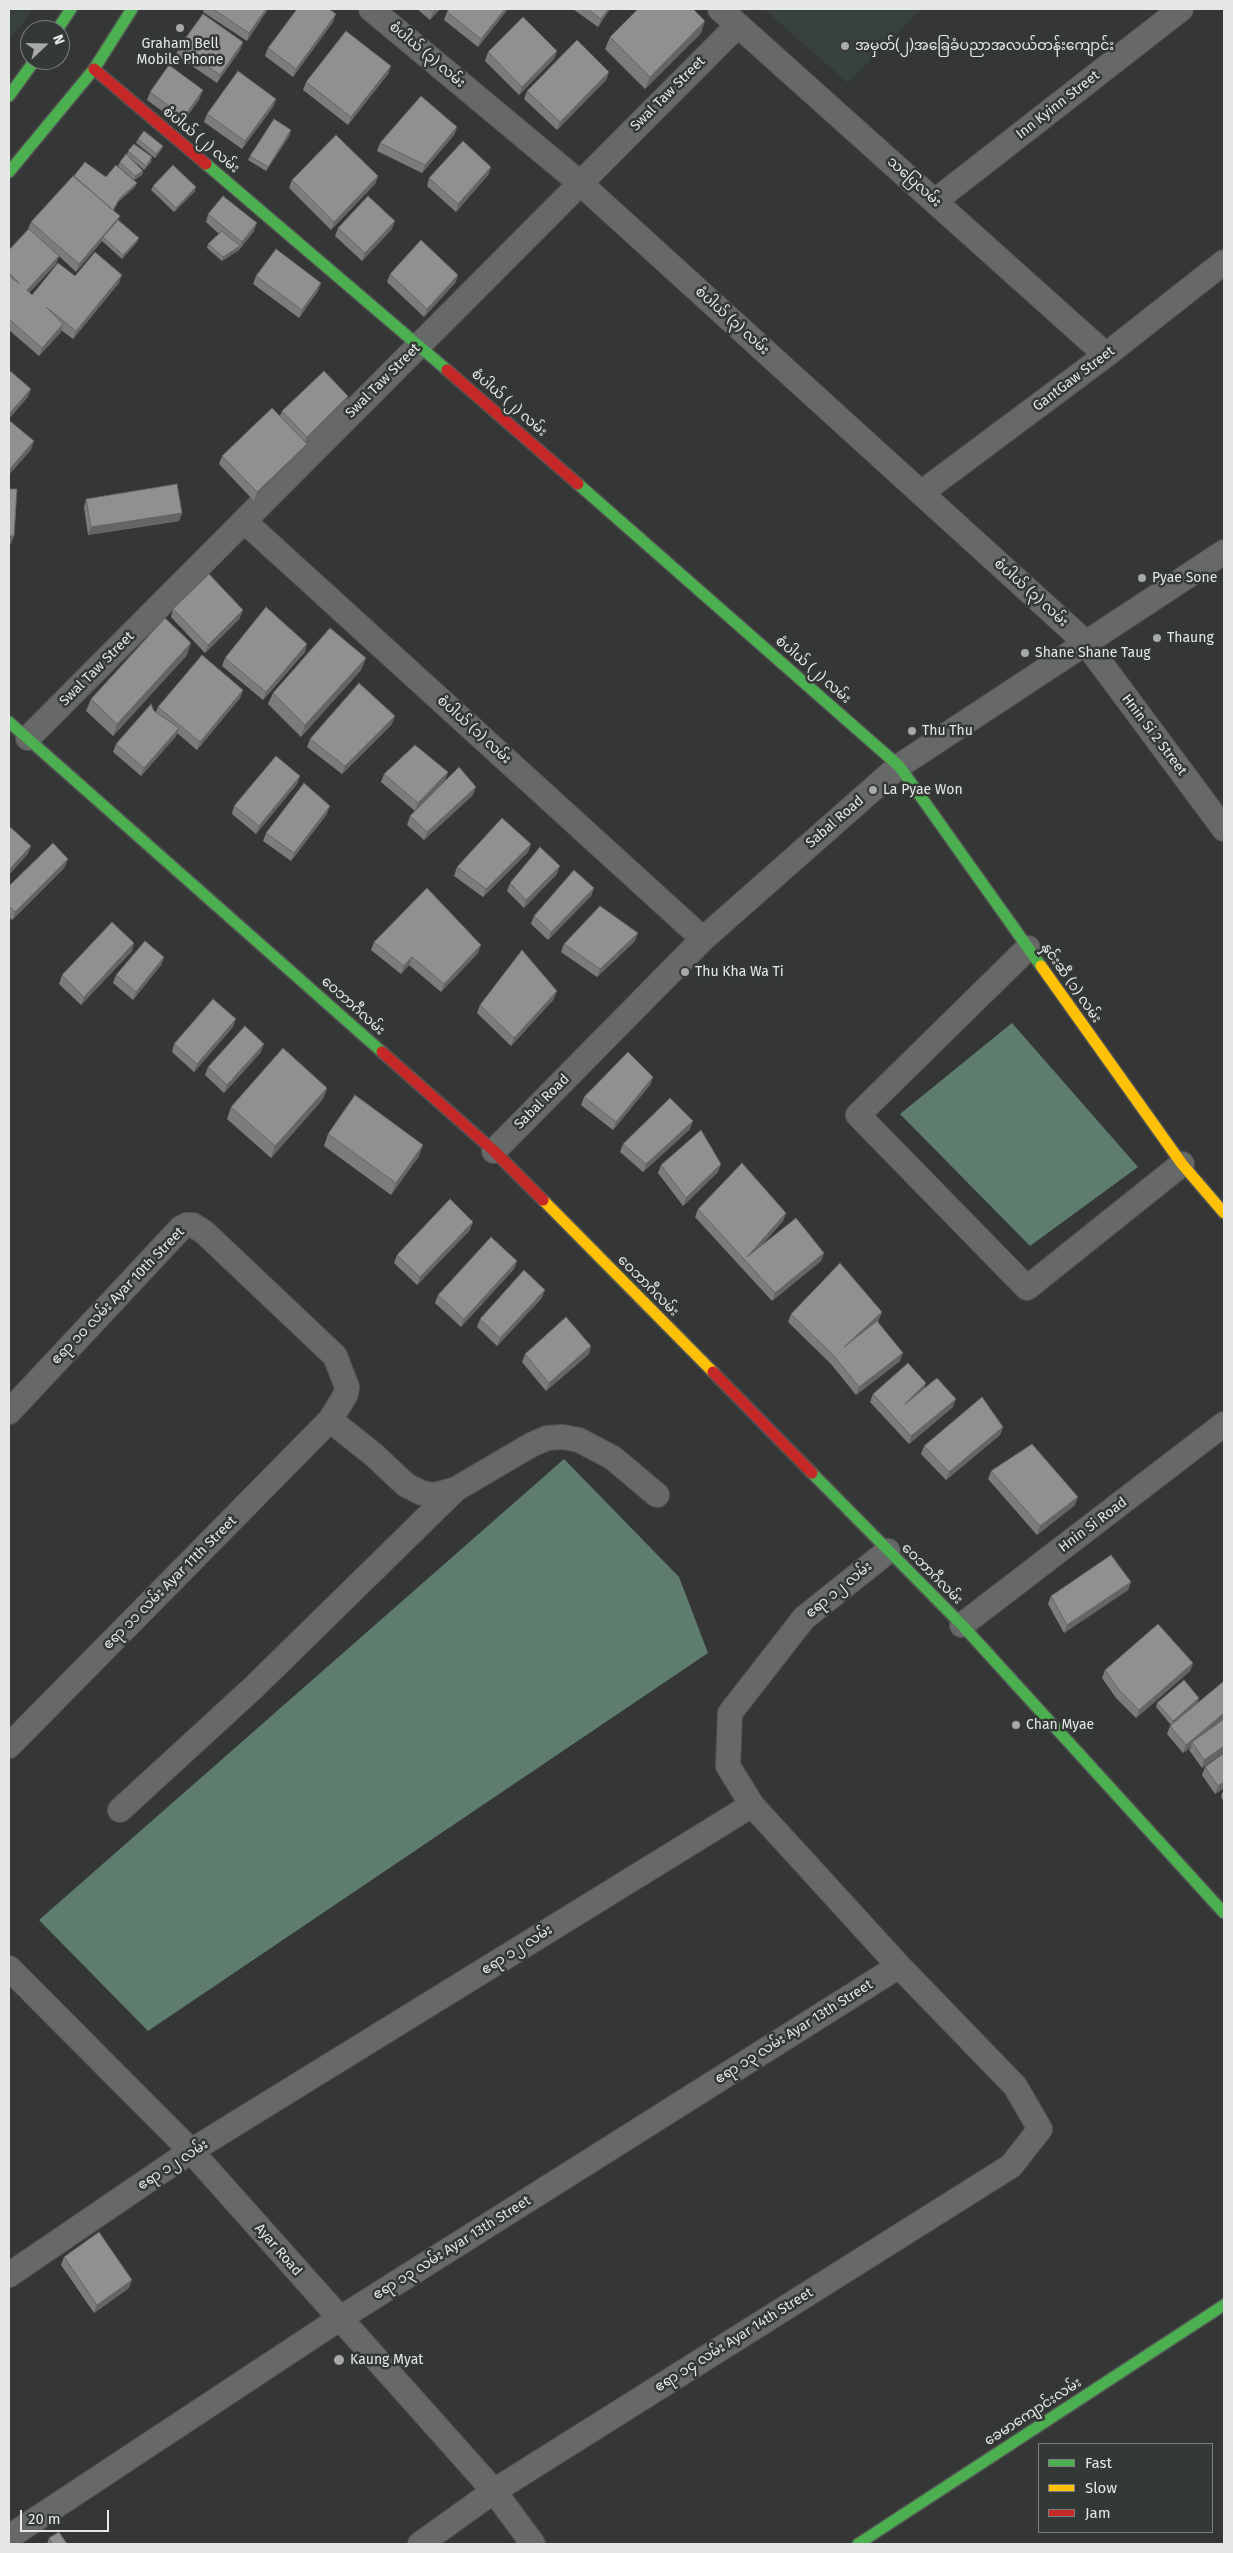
<!DOCTYPE html>
<html>
<head>
<meta charset="utf-8">
<style>
	body { margin:0 }
	#map { position:relative; width:1233px; height:2553px; overflow:hidden; background:#353736; font-family:"Fira Sans",sans-serif }
	canvas { display:block }
	.frame { position:absolute; inset:0; border:10px solid #e6e8e7; pointer-events:none }
	.legend { position:absolute; left:1038px; top:2443px; width:175px; height:90px; box-sizing:border-box; background:#343836; border:1px solid #7b7e7d; margin:0; padding:6px 9px; list-style:none; font-size:15px; color:#e6e8e7 }
	.legend li { display:flex; align-items:center; gap:10px; height:25px }
	.legend b { width:25px; border:1px solid #7b7e7d }
	.north { position:absolute; left:20px; top:20px; width:50px; height:50px; box-sizing:border-box; background:#343836; border:1px solid #7b7e7d; border-radius:50%; rotate:69deg; font-size:14px; font-weight:700; line-height:20px; text-align:center; color:#e6e8e7 }
	.north::after { content:''; display:block; margin:auto; width:18px; height:22px; background:#a8aaa9; clip-path:polygon(50% 0,100% 100%,50% 72%,0 100%) }
	.scale { position:absolute; left:20px; top:2510px; width:89px; height:22px; box-sizing:border-box; border:2px solid #e6e8e7; border-top:0; padding-left:6px; font-size:15px; line-height:18px; white-space:nowrap; color:#e6e8e7; -webkit-text-stroke:4px #343836; paint-order:stroke }
</style>
</head>
<body>
<div id="map">
<canvas width="1233" height="2553"></canvas>
<div class="frame"></div>
<ul class="legend">
<li><b style="height:6px;background:#4caf50"></b>Fast</li>
<li><b style="height:6px;background:#ffc107"></b>Slow</li>
<li><b style="height:6px;background:#c62828"></b>Jam</li>
</ul>
<div class="north">N</div>
<div class="scale">20 m</div>
</div>
<script>
const ctx = document.querySelector('canvas').getContext('2d');
ctx.lineJoin = 'round';
function fillPath(path, color) {
  ctx.fillStyle = color;
  ctx.fill(path, 'evenodd');
}
function shape(rows) {
  const path = new Path2D();
  for (const r of rows) {
    path.moveTo(r[0], r[1]);
    for (let i = 2; i < r.length; i += 2) path.lineTo(r[i], r[i + 1]);
  }
  return path;
}
function stroke(path, color, width, dash) {
  ctx.strokeStyle = color;
  ctx.lineWidth = width;
  ctx.lineCap = dash ? 'butt' : 'round';
  ctx.setLineDash(dash || []);
  ctx.stroke(path);
}
function drawText(font, color, halo, rows, align = 'center') {
  ctx.font = font + ' "Fira Sans","Noto Sans Myanmar",sans-serif';
  ctx.lineWidth = 5;
  ctx.setLineDash([]);
  ctx.textBaseline = 'middle';
  ctx.strokeStyle = halo;
  ctx.fillStyle = color;
  for (const [text, x, y, turn = 0] of rows) {
    ctx.save();
    ctx.translate(x, y);
    ctx.rotate((+turn || 0) * Math.PI / 180);
    ctx.textAlign = isNaN(turn) ? turn : align;
    if (halo) ctx.strokeText(text, 0, 0);
    ctx.fillText(text, 0, 0);
    ctx.restore();
  }
}
const built = shape([
	[9,9,32,9,21,26,9,38],
	[764,9,921,9,848,83]
]);
const water = shape([
	[1012,1023,1138,1167,1030,1246,900,1114],
	[564,1459,679,1577,708,1653,148,2031,39,1920]
]);
const street = shape([
	[371,9,580,183,1085,642,1224,829],
	[720,9,1106,355],
	[935,201,1181,9],
	[921,493,1106,355,1224,262],
	[244,521,703,939],
	[28,738,738,25],
	[1028,948,858,1115,1027,1288,1182,1164],
	[494,1151,703,939,899,766,1224,552],
	[9,1412,181,1228,187,1225,193,1225,204,1232,335,1356,347,1387,346,1394,330,1420,9,1746],
	[330,1420,374,1455,406,1485,422,1493,435,1495,456,1489,531,1445,547,1438,563,1437,579,1440,613,1458,657,1495],
	[962,1625,1224,1424],
	[120,1810,254,1687,456,1489],
	[9,1968,191,2151,494,2491,533,2544],
	[9,2275,191,2151,752,1805,728,1766,730,1713,804,1618,888,1551],
	[9,2537,339,2319,899,1966],
	[420,2544,494,2491,1011,2166,1040,2129,1015,2086,899,1966,752,1805]
]);
const fast = shape([
	[57,30,71,9],
	[9,96,35,60],
	[206,164,447,370],
	[9,172,94,69,132,9],
	[578,484,899,766,1041,966],
	[9,722,382,1052],
	[812,1473,962,1625,1224,1913],
	[858,2544,1224,2305]
]);
const slow = shape([
	[1041,966,1182,1164,1224,1213],
	[543,1200,713,1372]
]);
const jam = shape([
	[94,69,206,164],
	[447,370,578,484],
	[382,1052,494,1151,543,1200],
	[713,1372,812,1473]
]);
const wall = shape([
	[204,9,268,9,247,41,203,12],
	[417,9,440,9,430,20],
	[508,9,478,47,444,20,447,12],
	[573,9,610,9,598,27],
	[333,22,293,77,265,56,268,48],
	[701,33,645,89,605,49,610,37],
	[243,42,240,50,217,83,176,55,179,47],
	[557,51,554,59,519,95,485,61,488,52],
	[391,66,388,74,348,125,303,90,306,82],
	[609,72,606,80,557,130,524,99,527,91],
	[150,92,200,98,181,125,147,100],
	[276,99,273,107,242,149,204,122,207,114],
	[457,127,454,135,422,173,377,151,380,143],
	[290,135,266,171,248,160,250,156],
	[138,139,163,146,161,150,155,158,136,143],
	[128,151,151,162,144,170,128,156,143,171,142,175,134,180,118,166,120,162,127,155],
	[491,167,488,175,456,212,427,186,429,178],
	[74,176,106,177,135,187,118,202,114,210,118,220,139,238,137,242,122,259,102,241,76,272,59,256,56,264,29,293,32,295,75,276,119,283,73,339,61,330,61,332,39,356,9,330,9,250,28,229,31,222],
	[378,176,375,184,331,230,289,188,292,180],
	[153,186,195,191,174,212,151,190],
	[208,214,254,231,239,250,222,261,207,248,208,244,219,234,206,222],
	[338,228,392,229,362,261,335,236],
	[390,274,458,275,455,283,424,317,387,282],
	[256,276,318,291,299,318,253,284],
	[348,397,346,405,306,443,304,452,254,501,219,464,222,456,280,416,282,411],
	[86,499,182,513,179,521,88,535,84,507],
	[173,609,240,618,205,653,171,617],
	[305,652,263,700,222,666,225,658],
	[187,655,113,736,86,711,91,699],
	[366,658,361,670,301,737,268,704,273,693],
	[243,690,240,698,197,750,177,733,176,736,141,776,113,752,116,744,154,711,156,712,158,707],
	[392,724,342,774,307,747,310,739],
	[448,772,445,780,416,811,473,795,424,840,407,825,410,816,415,811,381,782,384,774],
	[300,776,297,784,256,834,232,814,234,806],
	[327,814,291,861,263,841,266,833],
	[531,844,528,852,483,897,454,876,457,867],
	[65,867,12,920,9,917,9,886],
	[557,874,524,908,507,891,510,883],
	[594,888,591,896,548,940,531,924,534,916],
	[635,941,597,977,561,952,564,944],
	[374,942,478,953,441,992,409,965,401,974,371,950],
	[132,951,81,1005,59,984,62,975],
	[164,957,161,965,133,1000,113,983,116,975],
	[554,999,511,1046,477,1013,480,1005],
	[233,1027,194,1072,172,1052,174,1044],
	[261,1052,224,1093,205,1075,208,1067],
	[653,1077,650,1085,613,1130,581,1105,584,1097],
	[327,1088,323,1099,271,1158,227,1119,231,1107],
	[690,1129,643,1172,620,1152,623,1144],
	[328,1134,419,1156,391,1195,324,1146],
	[661,1165,718,1172,683,1206,658,1173],
	[698,1209,786,1213,783,1221,761,1246,824,1253,821,1261,772,1301,695,1217],
	[470,1230,417,1285,394,1263,397,1255],
	[517,1261,514,1269,461,1327,435,1303,438,1295],
	[542,1298,497,1346,477,1327,480,1319],
	[791,1314,879,1320,878,1322,900,1361,856,1395,831,1364,788,1322],
	[525,1354,589,1354,546,1391,522,1362],
	[926,1383,924,1388,953,1407,909,1444,870,1402,873,1394],
	[1003,1427,1000,1435,946,1480,921,1454,924,1446],
	[991,1471,1075,1505,1037,1535,988,1479],
	[1131,1582,1128,1590,1064,1633,1048,1604,1051,1596],
	[1193,1663,1190,1671,1136,1718,1116,1698,1102,1678,1105,1670],
	[1224,1681,1224,1719,1219,1723,1224,1719,1224,1752,1202,1768,1189,1750,1191,1747,1183,1753,1167,1734,1170,1726],
	[1198,1702,1171,1725,1156,1707,1157,1703],
	[1224,1753,1224,1788,1215,1794,1202,1775,1205,1767],
	[1224,1791,1224,1802,1221,1797,1222,1793],
	[64,2257,129,2288,94,2313,61,2265],
	[49,2538,67,2544,47,2544]
]);
const shadedWall = shape([
	[266,9,268,9,247,41,249,33],
	[436,9,440,9,430,20,433,12],
	[505,9,508,9,478,47,481,39],
	[608,9,610,9,598,27,601,19],
	[336,14,333,22,293,77,296,69],
	[705,21,701,33,645,89,650,77],
	[243,42,240,50,217,83,220,75],
	[557,51,554,59,519,95,522,87],
	[391,66,388,74,348,125,351,117],
	[609,72,606,80,557,130,560,122],
	[203,90,200,98,181,125,184,117],
	[276,99,273,107,242,149,245,141],
	[457,127,454,135,422,173,425,165],
	[291,130,290,135,266,171,268,167],
	[163,146,161,150,155,158,156,154],
	[152,157,151,162,144,170,146,166],
	[491,167,488,175,456,212,458,204],
	[143,171,142,175,134,180,135,176],
	[378,176,375,184,331,230,334,222],
	[137,183,135,187,118,202,110,218,120,198],
	[196,187,195,191,174,212,176,208],
	[120,216,117,224,103,237,102,241,76,272,79,264],
	[395,221,392,229,362,261,365,253],
	[257,223,254,231,239,250,242,242],
	[139,238,137,242,122,259,123,255],
	[240,246,239,250,222,261,223,257],
	[59,256,56,264,24,298,27,290],
	[122,275,119,283,73,339,76,331],
	[458,275,455,283,424,317,427,309],
	[321,283,318,291,299,318,302,310],
	[63,324,61,332,39,356,42,348],
	[31,389,28,397,9,419,9,414],
	[348,396,346,405,304,445,307,437],
	[34,441,31,450,9,475,9,470],
	[307,444,304,452,254,501,257,492],
	[182,513,179,521,88,535,91,527],
	[9,536,14,536,11,544,9,544],
	[243,610,240,618,205,653,208,645],
	[191,643,187,655,113,736,117,724],
	[307,644,305,652,263,700,266,692],
	[366,658,361,670,301,737,305,725],
	[243,690,240,698,197,750,200,742],
	[395,716,392,724,342,774,345,766],
	[179,728,176,736,141,776,144,768],
	[448,772,445,780,415,811,418,803],
	[300,776,297,784,256,834,259,826],
	[476,787,473,795,424,840,427,832],
	[330,806,327,814,291,861,294,853],
	[531,844,528,852,483,897,486,889],
	[31,846,28,854,9,875,9,870],
	[68,859,65,867,12,920,15,912],
	[560,866,557,874,524,908,526,900],
	[594,888,591,896,548,940,551,932],
	[638,933,635,941,597,977,600,969],
	[134,943,132,951,81,1005,84,997],
	[481,945,478,953,441,992,444,984],
	[164,957,161,965,133,1000,136,992],
	[412,957,409,965,401,974,404,966],
	[557,991,554,999,511,1046,514,1038],
	[236,1019,233,1027,194,1072,197,1064],
	[264,1044,261,1052,224,1093,227,1085],
	[653,1077,650,1085,613,1130,616,1122],
	[327,1088,323,1099,271,1158,275,1146],
	[693,1121,690,1129,643,1172,646,1164],
	[423,1145,419,1156,391,1195,396,1183],
	[721,1164,718,1172,683,1206,686,1198],
	[786,1213,783,1221,747,1262,747,1257],
	[473,1222,470,1230,417,1285,420,1277],
	[824,1253,821,1261,772,1301,775,1293],
	[517,1261,514,1269,461,1327,464,1319],
	[545,1290,542,1298,497,1346,500,1338],
	[882,1312,879,1320,841,1355,844,1347],
	[591,1346,589,1354,546,1391,549,1383],
	[903,1353,900,1361,856,1395,859,1387],
	[926,1383,923,1392,904,1405],
	[956,1399,953,1407,909,1444,911,1436],
	[1003,1427,1000,1435,946,1480,949,1472],
	[1078,1497,1075,1505,1037,1535,1040,1526],
	[1131,1582,1128,1590,1064,1633,1067,1625],
	[1193,1663,1190,1671,1136,1718,1139,1710],
	[1199,1698,1198,1702,1171,1725,1173,1721],
	[1224,1713,1224,1719,1194,1744,1192,1742,1191,1747,1183,1753,1186,1745],
	[1224,1746,1224,1752,1202,1768,1204,1760],
	[1224,1782,1224,1788,1215,1794,1218,1786],
	[132,2280,129,2288,94,2313,97,2305]
]);
const building = shape([
	[213,9,266,9,249,33,213,9],
	[297,9,329,9,336,14,296,69,268,48,297,9],
	[429,9,436,9,433,12,429,9],
	[449,9,505,9,481,39,447,12,449,9],
	[587,9,608,9,601,19,587,9],
	[638,9,693,9,705,21,650,77,610,37,638,9],
	[203,14,243,42,220,75,179,47,203,14],
	[523,17,557,51,522,87,488,52,523,17],
	[346,31,391,66,351,117,306,82,346,31],
	[577,40,609,72,560,122,527,91,577,40],
	[169,65,203,90,184,117,150,92,169,65],
	[238,71,276,99,245,141,207,114,238,71],
	[421,96,457,127,425,165,380,143,421,96],
	[274,119,291,130,268,167,250,156,274,119],
	[144,131,163,146,156,154,138,139,144,131],
	[336,135,378,176,334,222,292,180,336,135],
	[463,141,491,167,458,204,429,178,463,141],
	[134,144,152,157,146,166,128,151,134,144],
	[126,154,143,171,135,176,120,162,126,154],
	[85,162,106,177,116,165,137,183,120,198,113,210,74,176,85,162],
	[173,165,196,187,176,208,153,186,173,165],
	[73,176,120,216,79,264,31,222,73,176],
	[223,196,257,223,242,242,208,214,223,196],
	[368,196,395,221,365,253,338,228,368,196],
	[118,220,139,238,123,255,103,237,118,220],
	[29,229,59,256,27,290,32,295,58,263,75,276,95,252,122,275,76,331,46,307,63,324,42,348,9,319,9,276,20,284,9,273,9,250,29,229],
	[222,231,240,246,223,257,208,244,222,231],
	[421,240,458,275,427,309,390,274,421,240],
	[276,249,321,283,302,310,256,276,276,249],
	[9,370,31,389,9,414,9,370],
	[324,371,348,396,307,437,282,411,324,371],
	[272,408,307,444,257,492,222,456,272,408],
	[10,421,34,441,9,470,9,423,10,421],
	[177,484,182,513,91,527,86,499,177,484],
	[9,489,17,489,14,536,9,536,9,489],
	[209,574,243,610,208,645,173,609,209,574],
	[266,607,307,644,266,692,225,658,266,607],
	[165,618,191,643,117,724,91,699,165,618],
	[330,628,366,658,305,725,273,693,330,628],
	[202,655,243,690,200,742,158,707,202,655],
	[359,683,395,716,345,766,310,739,359,683],
	[151,704,154,711,179,728,144,768,116,744,151,704],
	[415,745,448,772,418,803,384,774,415,745],
	[276,756,300,776,259,826,234,806,276,756],
	[459,767,476,787,427,832,410,816,459,767],
	[304,783,330,806,294,853,266,833,304,783],
	[502,818,531,844,486,889,457,867,502,818],
	[9,826,31,846,9,870,9,826],
	[53,843,68,859,15,912,9,906,9,886,53,843],
	[540,847,560,866,526,900,510,883,540,847],
	[574,870,594,888,551,932,534,916,574,870],
	[427,888,481,945,444,984,412,957,404,966,374,942,427,888],
	[600,906,638,933,600,969,564,944,600,906],
	[112,922,134,943,84,997,62,975,112,922],
	[145,941,164,957,136,992,116,975,145,941],
	[522,950,557,991,514,1038,480,1005,522,950],
	[213,999,236,1019,197,1064,174,1044,213,999],
	[245,1026,264,1044,227,1085,208,1067,245,1026],
	[283,1048,327,1088,275,1146,231,1107,283,1048],
	[628,1052,653,1077,616,1122,584,1097,628,1052],
	[355,1095,423,1145,396,1183,328,1134,355,1095],
	[670,1098,693,1121,646,1164,623,1144,670,1098],
	[701,1130,721,1164,686,1198,661,1165,701,1130],
	[742,1163,786,1213,747,1257,796,1218,824,1253,775,1293,698,1209,742,1163],
	[450,1199,473,1222,420,1277,397,1255,450,1199],
	[491,1237,517,1261,464,1319,438,1295,491,1237],
	[840,1263,882,1312,844,1347,877,1321,903,1353,859,1387,834,1356,791,1314,840,1263],
	[524,1270,545,1290,500,1338,480,1319,524,1270],
	[566,1317,591,1346,549,1383,525,1354,566,1317],
	[908,1363,926,1383,904,1405,937,1378,956,1399,911,1436,873,1394,908,1363],
	[982,1397,1003,1427,949,1472,924,1446,982,1397],
	[1032,1444,1078,1497,1040,1526,991,1471,1032,1444],
	[1111,1555,1131,1582,1067,1625,1051,1596,1111,1555],
	[1158,1624,1193,1663,1139,1710,1119,1690,1105,1670,1158,1624],
	[1184,1680,1199,1698,1173,1721,1157,1703,1184,1680],
	[1224,1681,1224,1713,1186,1745,1170,1726,1224,1681],
	[1224,1719,1224,1746,1204,1760,1192,1742,1224,1719],
	[1224,1753,1224,1782,1218,1786,1205,1767,1224,1753],
	[99,2232,132,2280,97,2305,64,2257,99,2232],
	[59,2532,67,2544,52,2544,49,2538,59,2532]
]);
const markers = [
	[180,28,5,"#a8aaa9"],
	[845,46,5,"#a8aaa9"],
	[1142,578,5,"#a8aaa9"],
	[1157,638,5,"#a8aaa9"],
	[1025,653,5,"#a8aaa9"],
	[912,731,5,"#a8aaa9"],
	[873,790,5,"#a8aaa9"],
	[685,972,5,"#a8aaa9"],
	[1016,1725,5,"#a8aaa9"],
	[339,2360,6,"#a8aaa9"]
];
const poiNames = [
	["Graham Bell",180,44,"center"],
	["Mobile Phone",180,60,"center"],
	["အမှတ်(၂)အခြေခံပညာအလယ်တန်းကျောင်း",855,46],
	["Pyae Sone",1152,578],
	["Thaung",1167,638],
	["Shane Shane Taug",1035,653],
	["Thu Thu",922,731],
	["La Pyae Won",883,790],
	["Thu Kha Wa Ti",695,972],
	["Chan Myae",1026,1725],
	["Kaung Myat",350,2360]
];
const streetNames = [
	["စံပါယ် (၃) လမ်း",427,55,40],
	["Swal Taw Street",668,94,-45],
	["Inn Kyinn Street",1058,105,-38],
	["စံပါယ် (၂) လမ်း",201,140,40],
	["သပြေလမ်း",914,182,42],
	["စံပါယ် (၃) လမ်း",732,321,42],
	["GantGaw Street",1074,379,-37],
	["Swal Taw Street",383,381,-45],
	["စံပါယ် (၂) လမ်း",509,403,41],
	["စံပါယ် (၃) လမ်း",1031,593,42],
	["Swal Taw Street",97,669,-45],
	["စံပါယ် (၂) လမ်း",813,670,41],
	["စံပါယ် (၁) လမ်း",474,730,42],
	["Hnin Si 2 Street",1154,735,53],
	["Sabal Road",835,822,-41],
	["နှင်းဆီ (၁) လမ်း",1071,983,55],
	["ဝေဘာဂီလမ်း",353,1006,42],
	["Sabal Road",542,1102,-45],
	["ဝေဘာဂီလမ်း",648,1286,45],
	["ဧရာ ၁၀ လမ်း Ayar 10th Street",118,1296,-46],
	["Hnin Si Road",1093,1525,-37],
	["ဝေဘာဂီလမ်း",932,1574,45],
	["ဧရာ ၁၁ လမ်း Ayar 11th Street",170,1583,-45],
	["ဧရာ ၁၂ လမ်း",839,1590,-39],
	["ဧရာ ၁၂ လမ်း",517,1950,-32],
	["ဧရာ ၁၃ လမ်း Ayar 13th Street",794,2032,-32],
	["ဧရာ ၁၂ လမ်း",173,2165,-33],
	["ဧရာ ၁၃ လမ်း Ayar 13th Street",452,2248,-32],
	["Ayar Road",278,2250,49],
	["ဧရာ ၁၄ လမ်း Ayar 14th Street",734,2340,-32],
	["ခေမာကျောင်းလမ်း",1033,2412,-33]
];
fillPath(built, '#38423d');
fillPath(water, '#5e7d6e');
stroke(street, '#525352', 26);
stroke(fast, '#525352', 14);
stroke(slow, '#525352', 14);
stroke(jam, '#525352', 14);
stroke(street, '#676968', 24);
stroke(fast, '#4caf50', 11);
stroke(slow, '#ffc107', 11);
stroke(jam, '#c62828', 11);
fillPath(wall, '#7b7c7b');
fillPath(shadedWall, '#646564');
fillPath(building, '#8f908f');
stroke(building, '#646564', 1);
for (const [x, y, r, color] of markers) {
  const dot = new Path2D();
  dot.arc(x, y, r, 0, 2 * Math.PI);
  ctx.fillStyle = color;
  ctx.fill(dot);
  stroke(dot, '#343836', 2);
}
drawText('14px', '#e6e8e7', '#343836', poiNames, 'left');
drawText('14px', '#e6e8e7', '#343836', streetNames);
</script>
</body>
</html>
